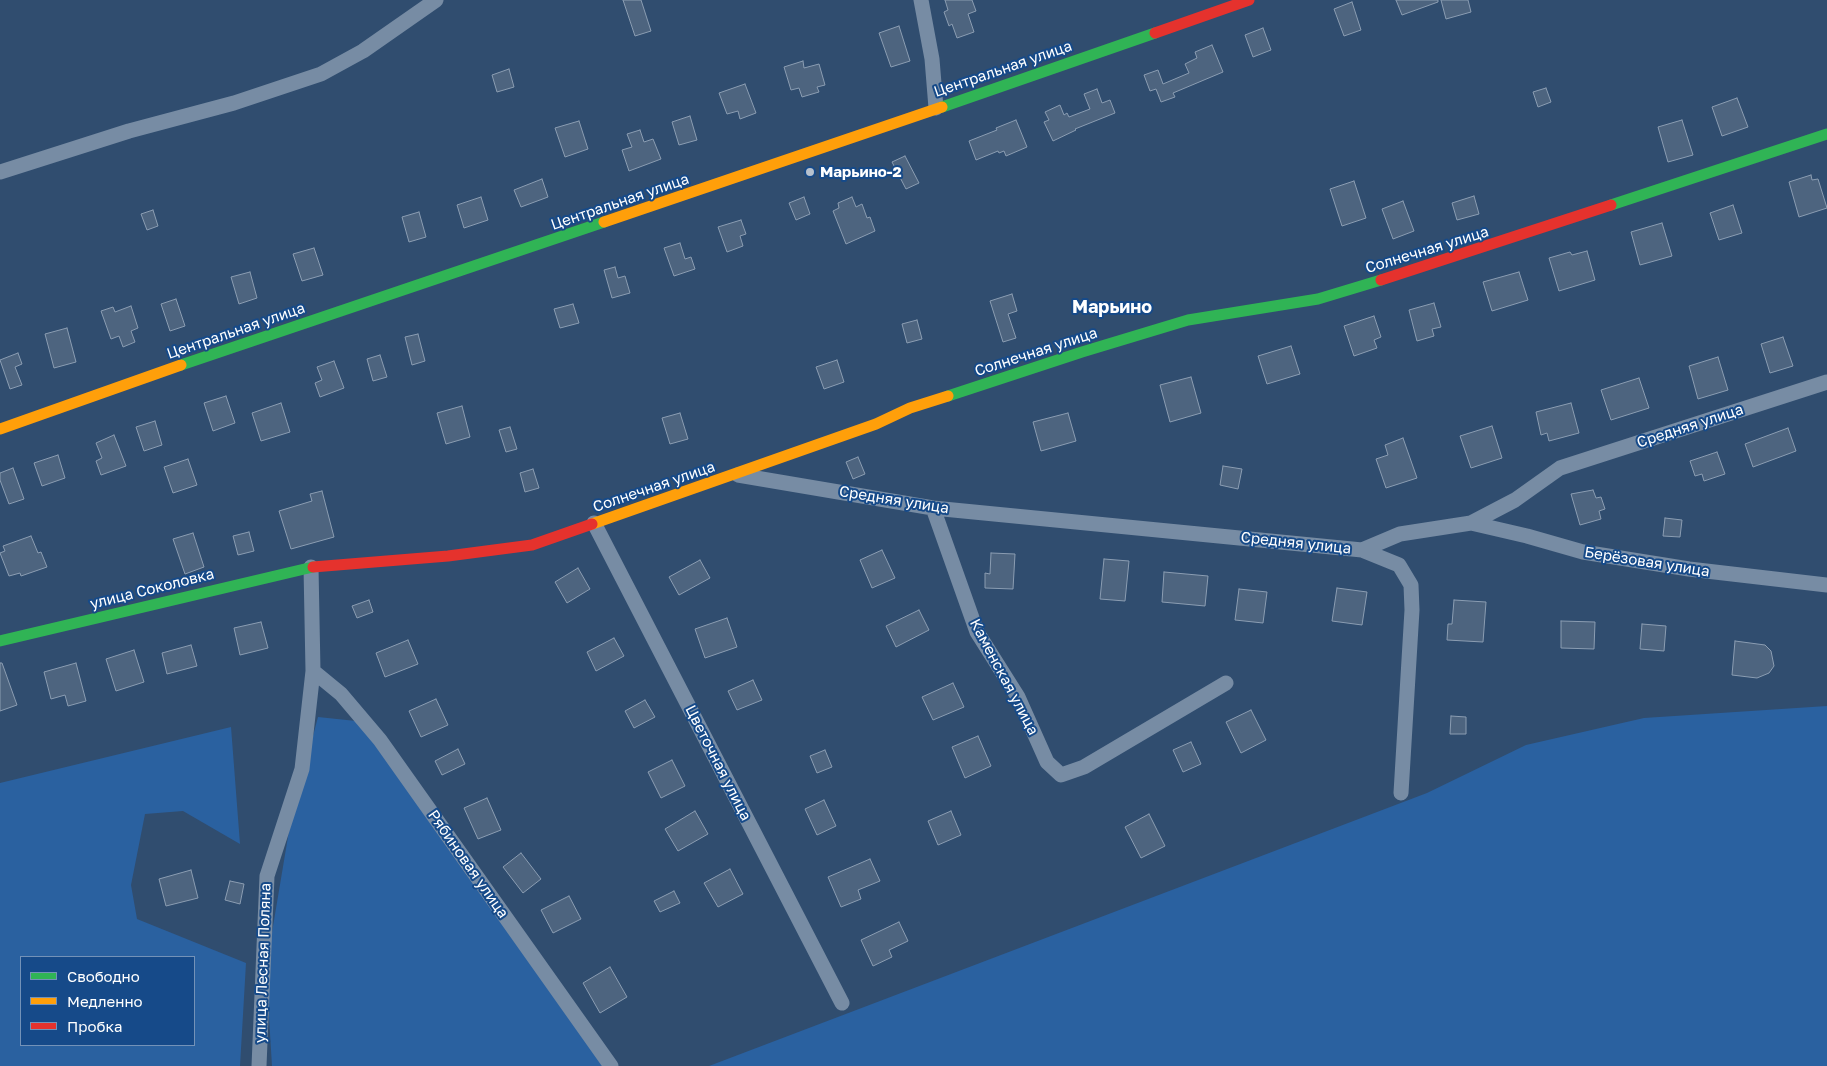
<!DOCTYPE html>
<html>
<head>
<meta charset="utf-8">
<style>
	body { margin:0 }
	#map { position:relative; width:1827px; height:1066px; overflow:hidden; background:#304d6f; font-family:"Golos Text",sans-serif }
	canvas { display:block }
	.legend { position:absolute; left:20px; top:956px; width:175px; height:90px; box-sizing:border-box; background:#164a89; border:1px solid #7392b8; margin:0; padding:6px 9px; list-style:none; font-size:15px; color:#fff }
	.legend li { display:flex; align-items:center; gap:10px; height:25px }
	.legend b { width:25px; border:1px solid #7392b8 }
</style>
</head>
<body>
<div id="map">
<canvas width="1827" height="1066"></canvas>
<ul class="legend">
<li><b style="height:6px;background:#30b455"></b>Свободно</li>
<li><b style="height:6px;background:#ff9f0a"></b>Медленно</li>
<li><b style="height:6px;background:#e5322d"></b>Пробка</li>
</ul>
</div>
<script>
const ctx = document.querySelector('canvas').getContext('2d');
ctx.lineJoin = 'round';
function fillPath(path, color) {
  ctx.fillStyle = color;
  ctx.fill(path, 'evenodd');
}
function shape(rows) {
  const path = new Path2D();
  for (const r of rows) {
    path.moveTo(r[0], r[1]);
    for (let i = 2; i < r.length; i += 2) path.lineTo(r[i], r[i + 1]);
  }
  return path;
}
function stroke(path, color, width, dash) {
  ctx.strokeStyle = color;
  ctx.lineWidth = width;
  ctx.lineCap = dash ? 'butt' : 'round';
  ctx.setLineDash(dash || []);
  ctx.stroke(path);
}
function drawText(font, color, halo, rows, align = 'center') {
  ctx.font = font + ' "Golos Text",sans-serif';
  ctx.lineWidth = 4;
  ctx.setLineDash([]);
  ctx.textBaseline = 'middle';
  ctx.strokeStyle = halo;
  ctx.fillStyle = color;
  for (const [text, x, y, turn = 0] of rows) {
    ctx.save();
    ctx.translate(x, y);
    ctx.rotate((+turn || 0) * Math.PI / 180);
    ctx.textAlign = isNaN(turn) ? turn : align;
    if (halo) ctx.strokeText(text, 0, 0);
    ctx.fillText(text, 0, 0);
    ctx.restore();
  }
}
const green = shape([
	[1827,706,1827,1066,709,1066,1427,793,1526,745,1644,718],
	[318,717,375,723,605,1066,272,1066,266,968,291,819],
	[231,727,240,844,183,811,145,814,131,885,137,919,246,963,240,1066,0,1066,0,783],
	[21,957,194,957,194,1045,21,1045]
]);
const building = shape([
	[623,0,641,0,651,31,635,36,623,0],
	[945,0,972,0,976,11,968,14,974,32,957,38,952,24,949,26,944,12,948,10,945,0],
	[1396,0,1438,0,1438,2,1402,15,1396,0],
	[1441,0,1468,0,1471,12,1446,19,1441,0],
	[1352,2,1361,30,1344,36,1334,9,1352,2],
	[899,26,910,61,891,67,879,33,899,26],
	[1263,28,1271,50,1253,57,1245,35,1263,28],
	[1212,45,1223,72,1173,93,1175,97,1161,102,1156,89,1150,91,1144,75,1158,70,1163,84,1189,73,1185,64,1197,58,1195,52,1212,45],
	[803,61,804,68,819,64,825,85,817,87,819,92,802,97,799,88,791,90,784,67,803,61],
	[509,69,514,87,497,92,492,75,509,69],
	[745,84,756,113,740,119,738,111,727,114,719,93,745,84],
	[1546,88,1551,102,1538,107,1533,92,1546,88],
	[1097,89,1102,103,1110,100,1115,113,1075,129,1076,130,1053,141,1044,122,1049,120,1045,112,1060,105,1064,115,1067,113,1069,117,1090,109,1084,94,1097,89],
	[1737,98,1748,127,1722,136,1712,107,1737,98],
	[690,116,697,140,679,145,672,122,690,116],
	[1016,120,1027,147,1006,156,1004,151,999,153,998,151,976,160,969,141,997,130,996,128,1016,120],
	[1682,120,1693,155,1668,162,1658,127,1682,120],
	[579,121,588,149,565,157,555,128,579,121],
	[640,130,644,142,653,139,661,159,629,171,622,150,632,147,627,134,640,130],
	[905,156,919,183,906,189,892,162,905,156],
	[1811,175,1812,180,1818,179,1827,208,1799,217,1789,182,1811,175],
	[542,179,548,197,521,207,514,190,542,179],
	[1354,181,1366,218,1342,226,1330,189,1354,181],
	[1474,196,1479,214,1457,220,1452,203,1474,196],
	[481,197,488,220,464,228,457,205,481,197],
	[804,197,810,214,796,220,789,203,804,197],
	[852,197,856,207,862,204,867,218,870,217,875,231,846,244,833,211,839,208,838,203,852,197],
	[1403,201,1414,231,1393,239,1382,209,1403,201],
	[1733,205,1742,233,1719,240,1710,213,1733,205],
	[153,210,158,226,147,230,141,214,153,210],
	[419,212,426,237,409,242,402,217,419,212],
	[741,220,746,234,740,236,743,246,727,252,718,227,741,220],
	[1662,223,1672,256,1640,265,1631,232,1662,223],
	[680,243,685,259,691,257,695,269,674,276,664,248,680,243],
	[314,248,323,275,302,281,293,254,314,248],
	[1587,251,1595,280,1559,291,1549,258,1570,252,1572,255,1587,251],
	[615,267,618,278,625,276,630,293,612,298,604,270,615,267],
	[250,272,257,298,239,304,231,277,250,272],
	[1519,272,1528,300,1492,311,1483,282,1519,272],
	[1012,294,1017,311,1008,314,1016,338,1003,342,990,301,1012,294],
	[176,299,185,326,170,331,161,304,176,299],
	[1434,303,1441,327,1432,329,1434,336,1417,341,1409,310,1434,303],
	[573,304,579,323,560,328,554,309,573,304],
	[131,306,138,328,131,331,135,342,123,347,119,336,111,339,101,311,113,307,115,312,131,306],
	[1374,316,1381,337,1374,340,1377,348,1354,356,1344,326,1374,316],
	[917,320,922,339,907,343,902,324,917,320],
	[67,328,76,362,54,368,45,334,67,328],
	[418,334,425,361,412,365,405,337,418,334],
	[1783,337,1793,366,1770,373,1761,344,1783,337],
	[1291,346,1300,374,1267,384,1258,356,1291,346],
	[18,353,22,364,15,367,22,385,10,389,0,360,18,353],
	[380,355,387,377,373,381,367,359,380,355],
	[1718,357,1728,390,1698,399,1689,366,1718,357],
	[837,360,844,382,824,389,816,367,837,360],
	[334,361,344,388,320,397,315,383,322,380,317,367,334,361],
	[1191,377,1201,413,1170,422,1160,385,1191,377],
	[1639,378,1649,408,1611,420,1601,390,1639,378],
	[226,396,235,423,213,431,204,403,226,396],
	[281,403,290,432,261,441,252,413,281,403],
	[1571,403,1579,433,1549,441,1547,433,1541,435,1536,412,1571,403],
	[462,406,470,437,446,444,437,413,462,406],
	[680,413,688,439,670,444,662,418,680,413],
	[1068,413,1076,441,1041,451,1033,422,1068,413],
	[155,421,162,445,144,451,136,427,155,421],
	[1492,426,1502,458,1471,468,1460,436,1492,426],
	[510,427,517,449,506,452,499,430,510,427],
	[1788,428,1796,451,1753,467,1745,444,1788,428],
	[114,435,126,466,101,475,96,461,102,458,96,443,114,435],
	[1403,438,1417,478,1386,488,1376,459,1388,455,1385,445,1403,438],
	[1717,452,1725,474,1704,481,1702,474,1695,476,1690,461,1717,452],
	[58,455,65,478,42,486,34,463,58,455],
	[858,457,865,474,853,479,846,462,858,457],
	[188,459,197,485,173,493,164,467,188,459],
	[1223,466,1242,469,1238,489,1220,485,1223,466],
	[13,468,24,499,9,504,0,480,0,473,13,468],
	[533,469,539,488,525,492,520,473,533,469],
	[1593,490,1596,498,1601,497,1605,509,1599,511,1601,519,1580,525,1571,494,1593,490],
	[322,491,334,537,291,549,279,511,312,501,310,494,322,491],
	[1665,518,1682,520,1680,537,1663,536,1665,518],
	[249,532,254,551,238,555,233,536,249,532],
	[193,533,204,567,185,574,173,539,193,533],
	[31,536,38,553,41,552,47,567,21,576,20,573,9,576,0,553,5,551,3,546,31,536],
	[882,550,895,578,872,588,860,560,882,550],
	[991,553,1015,554,1013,589,985,588,985,573,990,574,991,553],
	[1104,559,1129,561,1125,601,1100,599,1104,559],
	[700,560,710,578,679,595,669,577,700,560],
	[578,568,590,589,567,603,555,582,578,568],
	[1164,572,1208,576,1205,606,1162,602,1164,572],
	[1337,588,1367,592,1362,625,1332,621,1337,588],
	[1239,589,1267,592,1263,623,1235,620,1239,589],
	[369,600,373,612,357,618,352,606,369,600],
	[1454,600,1486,602,1483,642,1447,640,1448,624,1452,624,1454,600],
	[919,610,929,630,896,647,886,626,919,610],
	[727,618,737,647,705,658,695,629,727,618],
	[1561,621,1595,622,1594,649,1561,648,1561,621],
	[261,622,268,648,240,655,234,628,261,622],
	[1642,624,1666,626,1664,651,1640,649,1642,624],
	[614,638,624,656,596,671,587,652,614,638],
	[408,640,418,664,385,677,376,653,408,640],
	[1735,641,1765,645,1771,651,1774,666,1769,673,1757,678,1732,675,1735,641],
	[191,645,197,666,167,674,162,653,191,645],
	[134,650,144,682,116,691,106,659,134,650],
	[0,663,2,663,17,705,0,711,0,663],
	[76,663,86,701,68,706,65,695,51,699,44,672,76,663],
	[753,680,762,700,737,710,728,691,753,680],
	[953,683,964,707,933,720,922,697,953,683],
	[436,699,448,725,421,737,409,711,436,699],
	[645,700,655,717,634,728,625,711,645,700],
	[1251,710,1266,740,1241,753,1226,722,1251,710],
	[1451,716,1466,717,1466,734,1450,734,1451,716],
	[978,736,991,766,965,778,952,747,978,736],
	[1191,742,1201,764,1183,772,1173,750,1191,742],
	[458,749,465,764,442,775,435,761,458,749],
	[825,750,832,767,817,773,810,756,825,750],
	[672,760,685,786,661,798,648,772,672,760],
	[487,798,501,830,478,839,464,808,487,798],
	[824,800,836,826,817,835,805,809,824,800],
	[695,811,708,834,678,851,665,829,695,811],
	[951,811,961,835,938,845,928,821,951,811],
	[1149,814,1165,846,1141,858,1125,827,1149,814],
	[521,853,541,879,523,893,503,867,521,853],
	[870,859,880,881,858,890,861,899,841,907,828,877,870,859],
	[730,869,743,894,718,907,704,883,730,869],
	[191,870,198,898,166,906,159,879,191,870],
	[230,881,244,884,240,904,225,900,230,881],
	[674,891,680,903,660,912,654,901,674,891],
	[569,896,581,919,553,933,541,910,569,896],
	[899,922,908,941,889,950,892,957,873,966,861,940,899,922],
	[610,967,627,997,600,1013,583,983,610,967]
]);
const street = shape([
	[921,0,932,59,936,108],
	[0,172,129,131,234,103,321,74,363,51,436,0],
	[738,475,933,508,1362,550,1400,534,1471,523,1515,500,1560,468,1827,382],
	[933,508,977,632,1018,697,1047,762,1061,775,1084,767,1226,683],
	[594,523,842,1003],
	[1471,523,1527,536,1583,552,1689,569,1827,585],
	[1362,550,1399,565,1411,585,1412,610,1401,793],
	[313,671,341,694,380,740,611,1066],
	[259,1066,267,876,302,769,313,671,311,567]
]);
const fast = shape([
	[942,107,1155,33],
	[1611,205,1827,134],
	[181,365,604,222],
	[948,396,1082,352,1188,320,1318,299,1381,280],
	[0,641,313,567]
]);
const slow = shape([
	[604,222,942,107],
	[0,429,181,365],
	[592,524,876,424,910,408,948,396]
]);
const jam = shape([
	[1155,33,1249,0],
	[1381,280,1611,205],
	[313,567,448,556,532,545,592,524]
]);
const markers = [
	[810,172,5,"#b7c1cd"]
];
const streetNames = [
	["Центральная улица",1003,69,-19],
	["Центральная улица",620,202,-19],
	["Солнечная улица",1427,250,-17],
	["Центральная улица",236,331,-19],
	["Солнечная улица",1036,352,-18],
	["Средняя улица",1690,426,-18],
	["Солнечная улица",654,487,-19],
	["Средняя улица",894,500,9],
	["Средняя улица",1296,543,6],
	["Берёзовая улица",1647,562,9],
	["улица Соколовка",152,589,-14],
	["Каменская улица",1004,677,62],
	["Цветочная улица",718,763,63],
	["Рябиновая улица",468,864,55],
	["улица Лесная Поляна",263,963,-88]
];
const poiNames = [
	["Марьино-2",820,172]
];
const quarterNames = [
	["Марьино",1112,307]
];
fillPath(green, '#2a61a0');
fillPath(building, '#4d647f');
stroke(building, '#8b9db2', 1);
stroke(street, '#778ca4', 15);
stroke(fast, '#30b455', 11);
stroke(slow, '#ff9f0a', 11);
stroke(jam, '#e5322d', 11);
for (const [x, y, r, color] of markers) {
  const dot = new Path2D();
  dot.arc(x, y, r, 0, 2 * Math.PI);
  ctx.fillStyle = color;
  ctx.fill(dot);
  stroke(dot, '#164a89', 2);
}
drawText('15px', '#fff', '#164a89', streetNames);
drawText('bold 15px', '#fff', '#164a89', poiNames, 'left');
drawText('bold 18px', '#fff', '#164a89', quarterNames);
</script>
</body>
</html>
